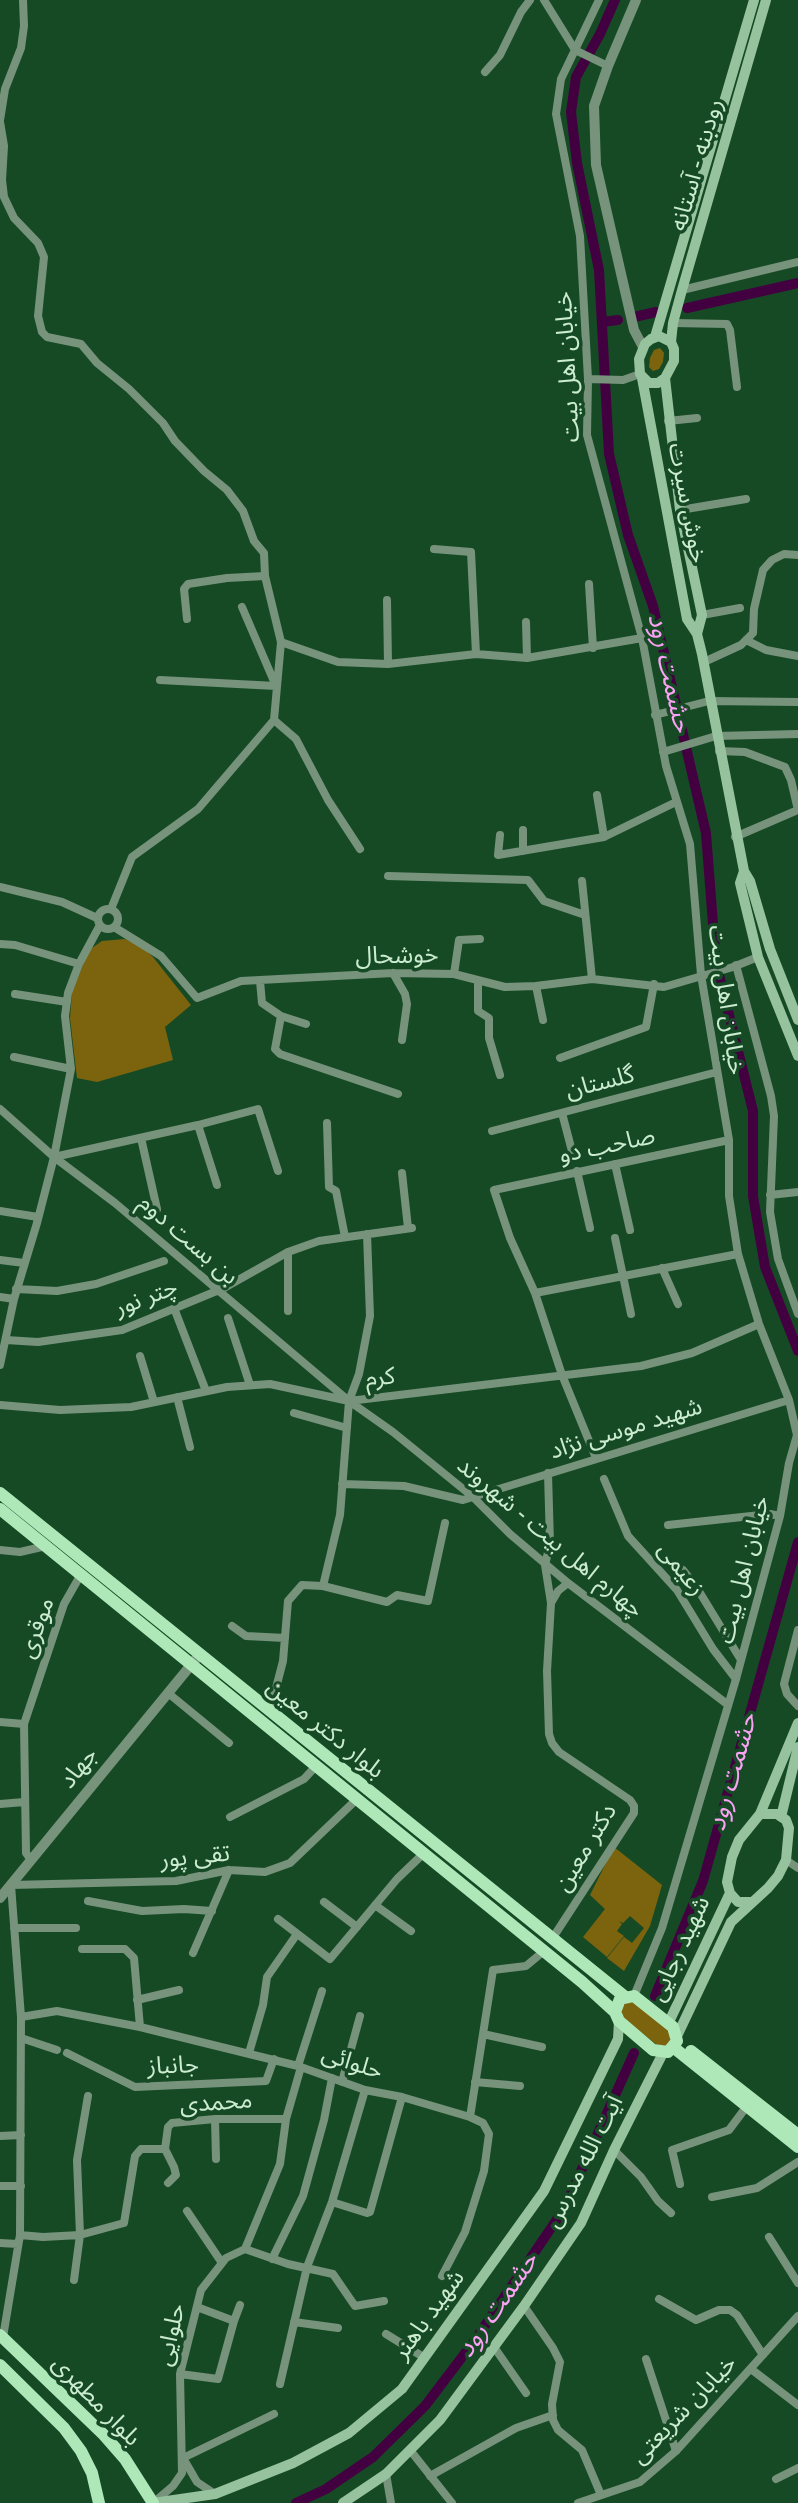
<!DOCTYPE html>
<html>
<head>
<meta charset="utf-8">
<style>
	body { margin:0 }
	canvas { display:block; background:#164a25 }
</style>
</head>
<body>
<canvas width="798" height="2503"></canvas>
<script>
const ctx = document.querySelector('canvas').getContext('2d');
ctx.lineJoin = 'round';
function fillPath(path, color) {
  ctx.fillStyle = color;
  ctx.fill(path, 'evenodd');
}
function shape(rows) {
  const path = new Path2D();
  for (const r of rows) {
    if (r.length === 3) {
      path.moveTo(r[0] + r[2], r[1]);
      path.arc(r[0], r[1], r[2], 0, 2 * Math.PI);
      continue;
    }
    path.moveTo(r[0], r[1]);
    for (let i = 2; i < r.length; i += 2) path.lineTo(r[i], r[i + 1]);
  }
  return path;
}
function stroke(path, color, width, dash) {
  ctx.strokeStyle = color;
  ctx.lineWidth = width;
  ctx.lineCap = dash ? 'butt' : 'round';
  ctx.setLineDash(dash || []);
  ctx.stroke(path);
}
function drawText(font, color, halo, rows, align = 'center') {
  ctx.font = font + ' "Noto Sans","Noto Sans Arabic",sans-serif';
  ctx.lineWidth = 7;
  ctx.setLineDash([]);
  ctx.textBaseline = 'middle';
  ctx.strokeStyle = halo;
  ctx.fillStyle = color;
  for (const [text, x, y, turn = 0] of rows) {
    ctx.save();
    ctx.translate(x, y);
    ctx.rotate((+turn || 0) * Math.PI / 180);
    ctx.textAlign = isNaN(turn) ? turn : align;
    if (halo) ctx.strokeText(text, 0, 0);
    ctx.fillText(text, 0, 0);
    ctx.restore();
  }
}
const green = shape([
	[660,348,664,353,663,362,659,369,653,371,649,367,650,358,654,350],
	[125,939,142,947,153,957,191,1005,165,1027,173,1060,97,1082,77,1078,70,1018,72,992,89,950,102,941],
	[614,1847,662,1885,650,1926,624,1971,607,1958,624,1937,632,1943,644,1928,630,1916,623,1923,619,1921,622,1924,617,1931,624,1936,607,1957,583,1937,605,1909,590,1895],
	[631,2000,671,2032,670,2044,661,2048,623,2018,620,2007]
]);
const canal = shape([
	[615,0,600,34,576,77,571,112,577,163,599,270,609,454,628,535,653,606,706,833,716,963,753,1111,753,1196,765,1267,798,1351],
	[687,308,798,283],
	[634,317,656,312],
	[602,322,618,320],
	[655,1996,703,1881,798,1542],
	[296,2503,326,2489,373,2457,425,2406,475,2340,564,2209,634,2053]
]);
const minor = shape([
	[544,0,575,50,608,66],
	[599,0,561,79,556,114,580,236,588,379,587,435,642,638,666,766,690,844,701,975,729,1140,729,1196,738,1254,759,1324,789,1400,797,1435,789,1463,780,1516,736,1679,662,1928,634,1996],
	[485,72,500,55,521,12,530,0],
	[0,120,5,89,21,48,24,26,23,0],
	[0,122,4,146,2,180,4,197,14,218,38,243,44,257,38,316,42,332,47,337,81,344,97,363,129,389,163,423,175,441,204,471,227,490,243,511,254,541,264,553,265,576,281,642,274,720,198,809,132,857,111,909],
	[682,290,798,262],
	[673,323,727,324,730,330,737,387],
	[588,379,623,380,640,374],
	[668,421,697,418],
	[680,510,746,499],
	[434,549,471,552,476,654],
	[589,584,593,648],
	[387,600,388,664],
	[702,615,740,608],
	[187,619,184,589,188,584,227,578,265,576],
	[526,622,527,658],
	[746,640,766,650,798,656],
	[281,642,338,662,388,664,476,654,527,658,642,638],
	[704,662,741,645,753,633,754,609,763,570,772,560,784,554,798,555],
	[160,680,276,686,242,607],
	[655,715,709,701,798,702],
	[274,720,296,739,328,800,360,849],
	[719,751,745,752,785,767,791,780,798,810,735,837],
	[663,752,716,736,798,734],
	[597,795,604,837],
	[500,835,498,855,604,837,676,802],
	[523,851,523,830],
	[388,876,528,880,544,901,585,915],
	[582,881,592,979],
	[0,887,62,902,97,918],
	[108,919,10],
	[114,927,161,956,197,998,241,981,393,973,454,974,505,987,536,986,592,979,664,987,733,967,758,957],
	[0,944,15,945,79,964],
	[736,965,771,1096,774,1116,770,1212,778,1259,798,1314],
	[393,973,405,994,407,1004,402,1040],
	[454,974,459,940,480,939],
	[260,981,262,1003,281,1016,275,1049,280,1054,398,1094],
	[478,981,478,1011,489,1018,489,1038,500,1075],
	[536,986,543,1020],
	[15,994,67,1002],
	[281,1016,306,1024],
	[14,1057,71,1069],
	[560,1058,646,1027,654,984],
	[0,1109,54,1157,115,1203,349,1401,393,1432,473,1497,510,1534,568,1583,727,1704],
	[562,1113,573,1155],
	[327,1123,329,1187,336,1191,345,1237],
	[198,1125,217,1185],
	[492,1131,717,1072],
	[141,1138,157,1209],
	[54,1157,198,1125,258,1109,278,1171],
	[615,1164,630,1230],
	[577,1171,590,1228],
	[402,1173,408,1228],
	[770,1195,798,1192],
	[0,1211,38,1217],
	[615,1238,631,1314],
	[0,1260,24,1263],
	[662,1268,678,1304],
	[16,1289,57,1291,96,1284,164,1261],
	[535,1293,738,1254],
	[0,1297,14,1299],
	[174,1308,206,1391],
	[288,1311,288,1252],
	[228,1318,250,1385],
	[6,1340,38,1342,122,1330,224,1288,288,1252,319,1241,412,1228],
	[140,1356,154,1402],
	[0,1365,14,1299,37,1223,54,1157,71,1069,65,1016,68,993,79,964,100,925],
	[177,1397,190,1447],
	[0,1405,60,1410,131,1407,227,1387,270,1384,349,1401,641,1366,692,1353,759,1324],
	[294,1413,347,1428],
	[596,1458,562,1375,535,1293,510,1238,494,1190,729,1140],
	[548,1473,550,1544,545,1565,551,1603,558,1591,568,1583],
	[604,1479,628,1536,677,1590,713,1649,736,1679],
	[342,1484,404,1486,463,1500,789,1400],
	[668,1525,770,1514,780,1516],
	[0,1550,20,1552,46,1546],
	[683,1570,697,1588,741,1660],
	[323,1586,340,1515,349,1401,359,1374,370,1316,367,1234],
	[551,1603,547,1671,549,1734,552,1743,559,1752,630,1800,634,1806,634,1813,552,1939],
	[232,1626,246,1636,285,1638],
	[798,1630,784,1684,787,1694,798,1706],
	[168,1693,229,1743],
	[270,1711,283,1661,288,1601,302,1585,323,1586,387,1602,397,1595,428,1601,445,1523],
	[0,1722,24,1724],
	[0,1804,24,1802],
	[230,1817,304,1779,316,1766],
	[31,1860,26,1853,24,1724,64,1604,80,1576],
	[786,1860,798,1868],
	[88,1901,142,1911,184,1909,212,1911],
	[324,1902,357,1927],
	[375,1905,411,1931],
	[278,1919,330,1959,397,1879,424,1853],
	[14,1928,76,1928],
	[82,1949,125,1949,134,1958,140,2027],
	[193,1953,229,1870],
	[137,2000,179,1990],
	[21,2017,57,2011,140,2027,298,2066,365,2090,402,2097,470,2117,493,1970,526,1966,544,1951],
	[483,2034,542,2047],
	[21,2038,57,2050],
	[67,2053,135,2087,266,2081,274,2059],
	[249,2053,263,2005,267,1977,297,1934],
	[298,2066,322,1991],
	[342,2082,360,2016],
	[475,2082,520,2086],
	[215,2119,216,2159],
	[0,2136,21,2135],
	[165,2149,174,2167,176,2175,168,2183],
	[614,2150,641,2177,658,2201,671,2213],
	[680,2184,672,2150,729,2130,747,2106],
	[0,2186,21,2186],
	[712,2197,757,2188,798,2162],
	[332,2202,367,2213,370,2212,402,2097],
	[187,2211,222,2263],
	[20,2235,43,2237,80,2235,124,2223,135,2156,141,2149,165,2149,168,2127,172,2123,215,2119,286,2119],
	[769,2237,798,2283],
	[0,2243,18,2244],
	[245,2249,280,2164,286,2119,301,2067],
	[272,2259,303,2196,324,2120,332,2078],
	[442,2276,465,2232,484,2171,489,2134,483,2123,470,2117],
	[74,2280,80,2235,77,2160,88,2096],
	[659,2299,696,2320,719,2310,730,2310,737,2315,763,2355],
	[524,2306,553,2348,560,2362,552,2404,553,2420,558,2430,582,2450,601,2495],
	[234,2321,240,2305],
	[294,2322,338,2328],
	[386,2334,425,2358],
	[3,2337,20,2235,21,2017,11,1885,176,1881,229,1870,265,1872,290,1863,357,1799],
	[494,2347,526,2393],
	[646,2359,676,2451],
	[751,2369,798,2405],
	[180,2374,218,2379,234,2321,197,2307],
	[280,2384,307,2267,332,2202,365,2090],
	[410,2450,452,2503],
	[183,2458,274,2414],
	[183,2458,197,2482,215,2494],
	[386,2474,391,2503],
	[430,2476,516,2428,553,2415],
	[776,2479,798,2468],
	[153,2503,173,2486,182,2473,180,2374,201,2290,226,2258,245,2249,288,2264,333,2274,355,2306,384,2301],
	[578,2503,640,2482,676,2451,798,2316]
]);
const tertiary = shape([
	[636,0,608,66,594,106,596,165,634,330,643,347],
	[0,1898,200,1654]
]);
const secondary = shape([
	[659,336,671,342,674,349,674,361,665,378,658,383,649,383,640,374,639,359,645,344,651,339,659,336],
	[655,337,754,0],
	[671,342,673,323,682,290,766,0],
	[642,378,687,619,697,634,702,654,744,871,750,881,770,949,798,1020],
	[665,378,680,510,702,615,697,634],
	[744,871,740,883,758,957,798,1056],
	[760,1814,798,1723],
	[781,1817,798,1747],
	[668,2024,730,1893],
	[677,2036,731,1922,768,1888,778,1876,786,1860,789,1828,786,1820,777,1814,760,1814,739,1840,732,1857,727,1882,730,1893,738,1902,751,1902],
	[153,2503,215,2494,293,2463,349,2433,402,2389,544,2191,618,2039,619,2021],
	[343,2503,386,2474,440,2420,524,2306,581,2223,614,2150,663,2053]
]);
const primary = shape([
	[0,1493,624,1996],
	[0,1509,582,1982,615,2012,619,2021,653,2050,668,2052,677,2041,673,2027,634,1996,620,1999,615,2012],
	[673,2047,798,2147],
	[691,2051,798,2135],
	[0,2335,104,2435,125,2459,153,2503],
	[0,2365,64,2428,81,2451,92,2473,99,2503]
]);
const streetNames = [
	["رودبنه - آستانه",697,165,-74],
	["خیابان اهل بیت",568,367,-93],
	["خوش سیرت",687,503,79],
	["خوشحال",397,956,-1],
	["خیابان اهل بیت",726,1000,82],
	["گلستان",600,1083,-14],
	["صاحب دو",607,1146,-12],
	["بن بست دوم",188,1240,41],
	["چتر نور",146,1298,-21],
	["کرم",380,1378,-7],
	["شهید موسی نژاد",626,1429,-17],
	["چهارم اهل بیت - شهروند",550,1538,40],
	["زعیمی",681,1569,52],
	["خیابان اهل بیت",744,1570,-76],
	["موقری",37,1628,-70],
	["بلوار دکتر معین",325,1729,39],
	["جهاد",79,1768,-51],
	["دکتر معین",586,1848,-59],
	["تقی پور",195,1857,-6],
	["شهید رجایی",680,1949,-65],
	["حلوائی",352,2063,18],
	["جانباز",173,2066,-2],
	["محمدی",216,2103,-4],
	["آیت الله مدرس",584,2162,-63],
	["شهید باهنر",429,2315,-54],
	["حلوایی",171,2335,-77],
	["بلوار مطهری",96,2401,46],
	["خیابان شریعتی",684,2410,-46]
];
const waterNames = [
	["حشمت رود",669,673,77],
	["حشمت رود",733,1772,-74],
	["حشمت رود",498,2305,-55]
];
fillPath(green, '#7c630e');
stroke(canal, '#430041', 10);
stroke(minor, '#77937c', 8);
stroke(tertiary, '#77937c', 10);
stroke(secondary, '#96c39e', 10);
stroke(primary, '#aee8b8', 12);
drawText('24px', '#cbecd0', '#164a25', streetNames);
drawText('italic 26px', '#fca2f5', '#164a25', waterNames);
</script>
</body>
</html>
